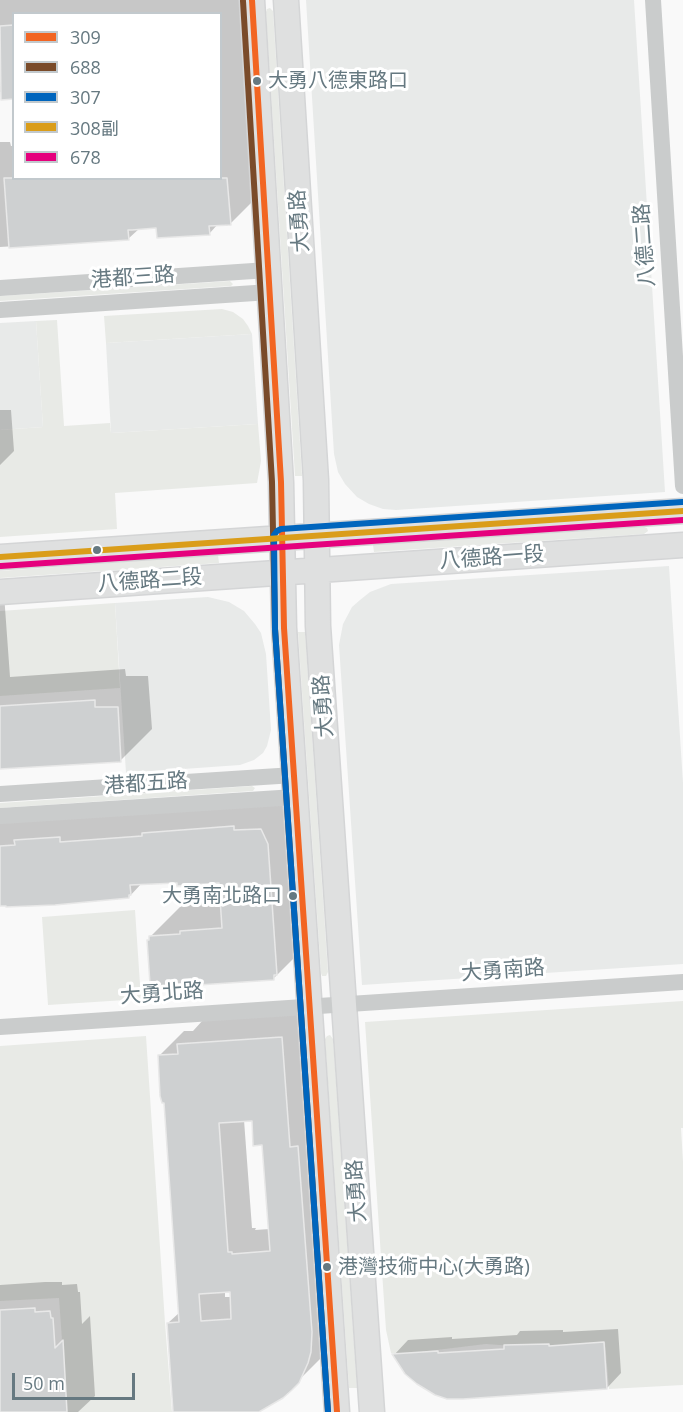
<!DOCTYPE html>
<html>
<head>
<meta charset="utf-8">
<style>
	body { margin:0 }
	#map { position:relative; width:683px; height:1412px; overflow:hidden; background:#f9f9f9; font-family:"Open Sans","Noto Sans TC",sans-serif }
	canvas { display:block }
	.legend { position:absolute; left:12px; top:12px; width:210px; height:168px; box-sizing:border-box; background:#fff; border:2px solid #c2c9cd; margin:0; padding:8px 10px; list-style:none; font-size:18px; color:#667981 }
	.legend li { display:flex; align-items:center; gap:12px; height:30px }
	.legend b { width:30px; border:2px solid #c2c9cd }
	.scale { position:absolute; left:12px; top:1373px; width:123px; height:27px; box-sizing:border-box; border:3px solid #667981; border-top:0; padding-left:8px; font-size:18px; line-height:21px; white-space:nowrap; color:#667981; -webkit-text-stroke:4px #fff; paint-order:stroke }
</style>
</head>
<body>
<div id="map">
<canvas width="683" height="1412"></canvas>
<ul class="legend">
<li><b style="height:8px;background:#f26522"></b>309</li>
<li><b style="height:8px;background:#7a4b2a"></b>688</li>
<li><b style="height:8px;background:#0065bd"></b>307</li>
<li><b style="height:8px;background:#da9d1a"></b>308副</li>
<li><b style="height:8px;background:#e5007d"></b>678</li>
</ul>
<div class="scale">50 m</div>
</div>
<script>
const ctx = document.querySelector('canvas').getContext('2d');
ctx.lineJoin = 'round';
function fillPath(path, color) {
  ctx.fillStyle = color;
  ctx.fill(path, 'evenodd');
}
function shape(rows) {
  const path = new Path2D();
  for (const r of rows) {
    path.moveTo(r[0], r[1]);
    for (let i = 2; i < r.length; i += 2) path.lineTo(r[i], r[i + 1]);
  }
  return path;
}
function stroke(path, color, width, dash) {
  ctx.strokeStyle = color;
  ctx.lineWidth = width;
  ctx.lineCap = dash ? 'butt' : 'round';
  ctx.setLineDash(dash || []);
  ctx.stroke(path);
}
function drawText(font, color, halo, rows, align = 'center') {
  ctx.font = font + ' "Open Sans","Noto Sans TC",sans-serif';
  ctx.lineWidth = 6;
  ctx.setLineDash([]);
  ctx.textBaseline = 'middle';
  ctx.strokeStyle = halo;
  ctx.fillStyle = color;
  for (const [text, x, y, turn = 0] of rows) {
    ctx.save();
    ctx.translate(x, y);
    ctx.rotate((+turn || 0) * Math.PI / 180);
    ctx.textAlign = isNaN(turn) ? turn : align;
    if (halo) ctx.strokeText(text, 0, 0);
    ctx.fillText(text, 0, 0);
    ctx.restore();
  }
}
const built = shape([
	[306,0,634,0,665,492,396,510,383,509,369,504,357,497,345,484,338,472,334,454],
	[36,321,43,427,0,430,0,323],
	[252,334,258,424,111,433,106,343],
	[669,566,683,783,683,964,362,985,339,645,343,624,352,607,360,600,370,592,391,584],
	[208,597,229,602,244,611,255,624,261,633,266,654,271,730,267,746,263,753,254,760,240,765,126,773,115,603]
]);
const green = shape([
	[270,8,273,11,302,476,295,476,266,12,267,9],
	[230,281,233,284,231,286,0,301,0,296],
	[222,309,233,312,243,319,248,326,252,334,106,343,104,316],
	[57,320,64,426,110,423,111,433,258,424,261,461,257,483,115,493,117,529,0,537,0,430,43,427,36,321],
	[644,527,647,528,648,531,644,534,374,552,373,545],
	[218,555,219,563,0,578,0,571],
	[115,603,120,688,0,696,0,611],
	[298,632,305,632,328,972,326,976,322,976,321,973],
	[252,786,255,788,253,791,0,808,0,803],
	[135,910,141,999,48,1005,42,917],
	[683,1001,683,1128,681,1128,683,1162,683,1385,609,1389,605,1342,568,1344,568,1346,524,1347,486,1344,412,1353,391,1353,386,1330,365,1022],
	[330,1035,333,1039,357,1388,349,1388,325,1039,327,1036],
	[146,1036,165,1323,172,1412,67,1412,59,1298,0,1301,0,1046]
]);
const shadow = shape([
	[0,0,251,0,264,190,230,224,218,224,209,234,158,227,140,228,128,239,0,247,0,142,10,142,11,146,14,146,14,178,220,178,220,14,14,14,14,98,0,92],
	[0,410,11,410,14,451,0,465],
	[0,594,4,594,10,677,125,669,126,676,148,676,152,729,121,760,0,768],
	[295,795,307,945,273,979,151,936,185,902,212,901,216,897,221,897,220,881,142,883,129,897,0,905,0,815],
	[306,1013,323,1356,282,1397,231,1412,174,1412,168,1323,180,1312,165,1101,159,1056,184,1031,193,1031,203,1020],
	[253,1119,263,1144,270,1229,255,1230,256,1228,252,1228,244,1120],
	[231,1290,231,1297,225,1297,225,1291],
	[45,1282,62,1282,62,1285,77,1284,78,1292,80,1292,82,1324,90,1316,95,1396,78,1412,0,1412,0,1285],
	[618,1329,621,1373,607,1388,394,1355,408,1340,452,1337,452,1339,517,1335,520,1331,563,1330,563,1332]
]);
const building = shape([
	[14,25,14,99,1,100,0,26,14,25],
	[4,178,227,178,231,225,209,226,210,235,157,238,156,228,132,230,128,230,129,240,9,248,4,178],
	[95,700,95,707,118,707,121,762,0,769,0,706,95,700],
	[234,826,234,830,261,829,268,844,277,975,274,975,274,980,153,988,153,984,150,984,147,940,149,940,149,936,180,934,180,931,222,928,219,883,177,886,177,883,130,885,131,895,129,895,129,898,55,905,6,907,6,906,0,906,0,846,15,845,14,840,60,837,60,842,142,836,142,833,234,826],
	[282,1037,290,1147,298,1146,312,1332,311,1352,308,1363,299,1383,292,1390,283,1398,259,1412,173,1412,167,1323,179,1322,164,1103,162,1103,160,1096,158,1055,178,1054,177,1044,282,1037],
	[252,1121,253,1146,262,1145,270,1251,232,1254,232,1252,228,1252,219,1123,252,1121],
	[230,1292,231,1319,201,1321,199,1294,230,1292],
	[35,1308,35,1312,50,1311,51,1318,53,1318,55,1348,63,1340,67,1412,0,1412,0,1310,35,1308],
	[604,1342,607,1389,463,1399,447,1399,435,1395,417,1384,405,1374,392,1354,438,1351,438,1353,504,1349,504,1345,549,1344,549,1346,604,1342]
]);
const street = shape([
	[653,0,683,486],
	[0,288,268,270],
	[0,310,270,292],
	[0,794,294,775],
	[0,816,295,797],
	[0,1027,683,982]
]);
const secondary = shape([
	[252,0,281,482,284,628,337,1412],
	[286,0,316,480,318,626,372,1412],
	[0,557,683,511],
	[0,592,683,545]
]);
const bus1 = shape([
	[252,0,281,482,284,628,337,1412]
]);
const bus2 = shape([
	[243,1,272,482,275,629,328,1412]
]);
const bus3 = shape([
	[328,1412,275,629,274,535,277,531,281,529,682,502]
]);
const bus4 = shape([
	[0,557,683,511]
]);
const bus5 = shape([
	[1,566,683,520]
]);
const markers = [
	[257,81,5,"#667981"],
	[97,550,5,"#667981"],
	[293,896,5,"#667981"],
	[327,1267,5,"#667981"]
];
const busNames = [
	["大勇八德東路口",268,81],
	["大勇南北路口",282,896,"right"],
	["港灣技術中心(大勇路)",338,1267]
];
const streetNames = [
	["大勇路",300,221,-94],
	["八德二路",645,245,-94],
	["港都三路",133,278,-4],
	["八德路一段",492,558,-4],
	["八德路二段",150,581,-4],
	["大勇路",324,706,-94],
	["港都五路",146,784,-4],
	["大勇南路",503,971,-4],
	["大勇北路",162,994,-4],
	["大勇路",357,1191,-94]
];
fillPath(built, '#e8eae9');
fillPath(green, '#e8eae6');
fillPath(shadow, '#0003');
fillPath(building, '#ced0d1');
stroke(building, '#e8e8e8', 1.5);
stroke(secondary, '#d4d5d6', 27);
stroke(street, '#cacccc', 16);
stroke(secondary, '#dfe0e0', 24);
stroke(bus1, '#f26522', 6);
stroke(bus2, '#7a4b2a', 6);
stroke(bus3, '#0065bd', 6);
stroke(bus4, '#da9d1a', 6);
stroke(bus5, '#e5007d', 6);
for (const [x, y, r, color] of markers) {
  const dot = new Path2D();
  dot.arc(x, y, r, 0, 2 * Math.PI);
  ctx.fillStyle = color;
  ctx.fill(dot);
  stroke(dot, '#fff', 2);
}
drawText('20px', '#667981', '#fff', busNames, 'left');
drawText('21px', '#667981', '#fff', streetNames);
</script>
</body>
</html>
